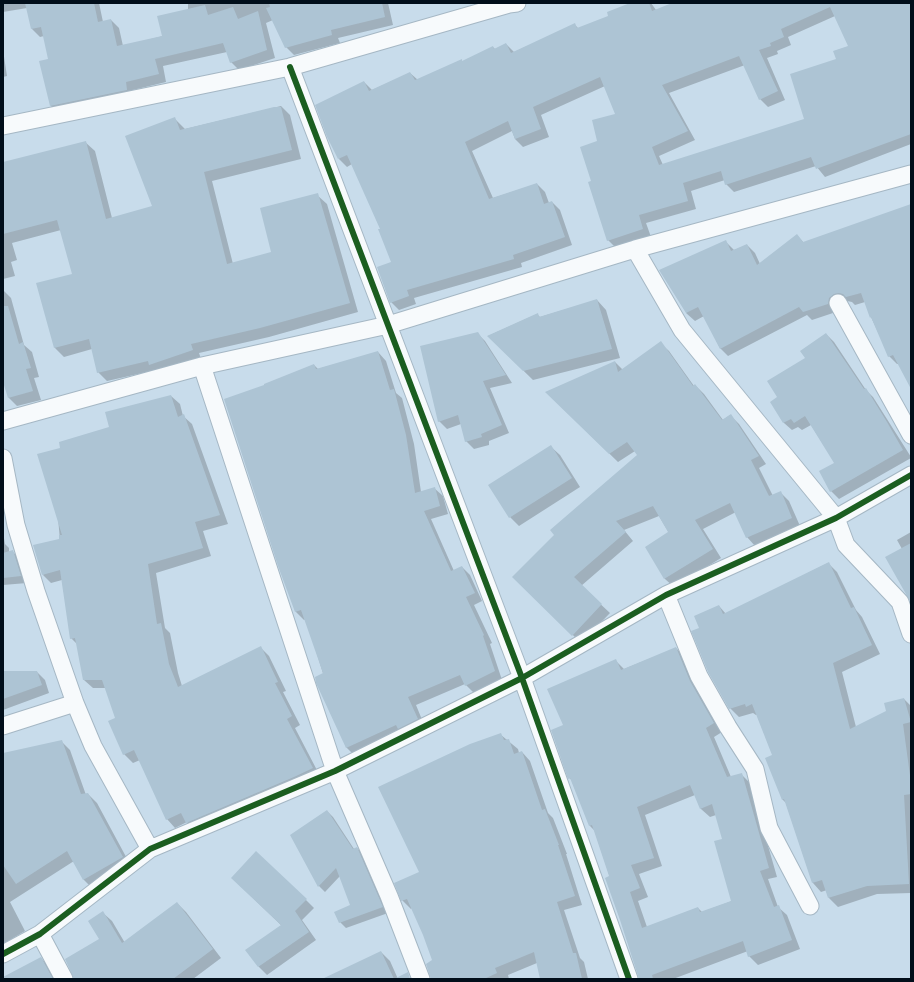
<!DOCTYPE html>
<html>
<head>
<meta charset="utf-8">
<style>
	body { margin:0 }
	#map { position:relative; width:914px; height:982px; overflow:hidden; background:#c8dceb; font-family:"Noto Serif",serif }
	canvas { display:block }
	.frame { position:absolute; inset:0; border:4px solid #010e1a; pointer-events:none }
</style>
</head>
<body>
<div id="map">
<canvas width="914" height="982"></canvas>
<div class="frame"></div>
</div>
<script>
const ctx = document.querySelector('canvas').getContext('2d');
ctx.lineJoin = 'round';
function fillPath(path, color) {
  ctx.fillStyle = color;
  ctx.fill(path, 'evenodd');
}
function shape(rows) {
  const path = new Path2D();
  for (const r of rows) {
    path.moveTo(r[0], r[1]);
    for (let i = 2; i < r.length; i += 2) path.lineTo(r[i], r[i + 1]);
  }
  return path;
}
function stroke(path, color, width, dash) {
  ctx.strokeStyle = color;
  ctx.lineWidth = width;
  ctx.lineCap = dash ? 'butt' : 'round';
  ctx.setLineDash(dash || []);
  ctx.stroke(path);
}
const shadow = shape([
	[3,3,99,3,103,22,111,20,119,28,123,46,163,36,188,10,188,3,388,3,393,25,338,38,340,43,294,55,286,47,273,20,266,23,275,58,239,70,231,62,227,52,163,66,166,82,133,90,135,98,59,114,51,106,50,60,44,36,40,37,32,29,27,8,3,12],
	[632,3,651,3,656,10,675,3,911,3,911,144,825,177,816,166,734,192,726,184,725,180,691,191,696,209,646,223,651,237,616,248,608,240,592,182,598,142,617,115,605,86,541,115,549,137,523,147,515,139,512,131,472,151,493,198,537,184,545,192,549,203,552,202,560,210,572,245,521,263,522,267,414,298,416,304,399,310,391,302,393,263,382,229,352,164,347,167,339,159,364,82,372,90,410,73,418,80,463,62,493,47,495,49,506,44,514,52,575,25,579,29,610,16],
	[835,16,850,46,837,60,806,120,663,165,659,156,695,140,669,93,745,65,760,99,768,107,785,100,767,58,778,54,777,51,791,45,788,37],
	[3,50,7,76,3,77],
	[281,106,290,115,301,159,212,181,233,264,272,253,317,195,327,204,358,312,269,337,199,353,201,359,159,373,156,370,107,381,98,372,92,349,64,357,55,348,37,284,73,275,61,230,12,243,17,260,11,262,15,276,3,279,3,163,85,142,95,151,112,218,153,207,174,118,185,129],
	[911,205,911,387,899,364,897,364,889,356,871,317,865,302,855,305,852,302,847,301,842,302,836,312,812,320,807,315,728,356,720,348,704,316,695,321,686,313,726,242,734,250,747,245,755,253,760,264,797,235,804,243],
	[3,290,11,298,24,345,32,352,39,377,34,378,41,400,17,406,9,398,3,377],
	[597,300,606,310,620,358,533,380,488,336,537,314,540,317],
	[477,333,485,341,512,383,490,388,509,433,489,441,489,445,474,449,466,441,461,424,447,429,439,421],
	[826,334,834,342,866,390,873,397,911,457,911,458,839,499,831,491,835,463,811,425,802,430,798,427,792,430,784,423,771,402,779,397,806,358],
	[660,343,669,351,694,386,695,385,704,394,723,420,730,415,739,424,766,464,759,468,773,496,780,492,789,501,800,526,755,546,747,537,736,512,703,529,721,558,674,587,665,579,646,547,669,533,659,516,624,530,633,541,581,586,610,613,581,643,514,577,639,455,635,451,618,462,547,393,615,362,623,370],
	[378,352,386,361,396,393,402,398,414,444,421,492,434,488,443,496,448,514,431,519,454,571,462,567,470,575,482,601,474,605,492,643,490,644,502,680,474,693,465,684,416,705,425,727,355,756,346,747,306,619,304,620,296,612,225,400,265,386,314,365,318,369],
	[171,396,180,404,183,416,192,424,228,524,203,531,211,556,156,573,165,628,170,633,178,673,182,686,261,648,269,656,286,691,283,692,300,725,295,728,320,776,195,831,187,822,175,828,167,819,140,760,133,763,124,754,117,718,106,688,93,688,84,680,77,644,71,638,62,580,51,583,43,575,60,540,58,518,61,449,110,428],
	[550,446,560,455,580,487,519,526,510,517],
	[3,532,5,544,9,548,9,552,13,552,20,559,27,583,3,585],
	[911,532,911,600,902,549,897,540],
	[828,563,837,572,856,610,862,617,880,654,842,672,856,727,887,712,904,699,911,706,911,893,877,894,838,907,829,898,827,890,821,892,813,883,786,803,782,799,773,756,757,715,756,715,753,713,739,717,730,708,701,628,719,606,726,614],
	[676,648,685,657,722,732,714,737,731,777,741,774,750,783,777,877,768,879,778,907,787,915,800,949,758,965,749,956,748,951,673,979,640,979,610,877,595,831,590,826,572,780,569,778,565,726,615,660,624,669],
	[695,795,701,809,710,817,716,815,723,840,732,901,702,912,698,908,647,927,638,901,648,897,639,874,662,866,645,815],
	[3,672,37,672,45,680,49,693,3,710],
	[501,735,518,749,519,753,522,752,530,761,548,813,553,818,567,854,566,854,582,905,564,910,580,958,584,962,588,979,541,979,537,963,508,975,509,979,435,979,433,961,424,935,412,908,411,909,402,900,420,872],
	[61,741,70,750,86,795,88,794,97,803,131,866,92,888,84,880,74,861,10,902,25,931,3,944,3,754],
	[327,811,333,817,354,849,357,848,363,854,388,913,346,928,340,922,351,905,340,876,325,892,319,886,292,835],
	[232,878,306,900,314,908,302,920,316,940,267,975,259,967,247,950,282,926],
	[177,903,186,912,221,958,193,979,75,979,100,940,103,913,112,921,125,943],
	[381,952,390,961,398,979,326,979],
	[41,958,49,967,56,979,3,979]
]);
const building = shape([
	[25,3,94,3,98,22,111,19,117,46,162,36,157,16,205,5,208,15,233,7,238,19,258,11,267,50,230,63,223,43,155,59,159,74,126,82,127,90,50,106,39,61,48,59,41,27,31,29],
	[269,3,382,3,385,17,331,30,332,35,285,48,266,8,270,7],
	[630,3,649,3,652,11,672,3,911,3,911,134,816,169,811,157,725,185,721,171,683,183,688,201,639,215,643,229,607,241,588,182,591,181,580,147,597,141,592,120,615,114,600,77,533,107,541,129,515,139,508,121,465,142,489,199,537,183,544,204,552,201,565,237,513,255,514,259,407,290,409,296,390,303,377,267,391,262,378,229,380,229,347,155,338,159,327,137,315,105,364,81,369,91,410,72,415,80,462,59,462,61,493,46,494,49,506,43,511,53,575,23,577,28,608,16,607,12],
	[830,7,848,46,833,51,836,59,790,74,804,119,659,165,652,147,688,131,662,85,739,56,759,100,778,91,759,50,771,46,770,43,784,37,781,29],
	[274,107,281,107,292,150,204,172,227,264,271,252,260,208,318,193,350,303,260,328,191,344,193,350,149,365,148,361,97,373,89,339,54,348,36,283,72,274,57,220,3,234,3,162,86,141,106,219,152,206,125,136,175,117,180,130],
	[911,204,911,389,893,355,888,357,871,317,870,318,861,293,846,297,843,294,839,293,834,294,829,298,828,304,803,312,799,307,720,349,698,307,686,313,659,270,726,240,731,251,747,244,757,265,797,234,803,242],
	[597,299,612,349,523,371,487,336,538,313,539,317],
	[3,306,8,306,19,344,23,342,31,368,26,369,33,391,8,398,3,382],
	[478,332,506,375,483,381,502,425,481,434,482,437,465,442,458,415,438,422,420,346],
	[826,333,864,389,866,388,887,422,903,450,830,492,819,471,834,463,805,416,794,423,791,419,783,423,770,402,777,397,767,381,805,358,800,351],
	[661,341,693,386,695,384,722,420,731,414,759,456,751,460,769,496,781,491,792,518,746,538,730,503,695,520,713,549,664,579,645,547,668,532,653,506,616,521,626,532,574,577,602,604,572,636,512,577,554,535,550,530,637,455,627,442,609,454,545,392,615,361,618,372],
	[378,351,390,390,394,389,406,435,415,493,435,487,440,506,424,511,451,571,462,566,475,593,466,597,484,635,483,636,495,671,465,686,460,675,408,697,418,719,398,729,396,725,346,748,316,683,315,677,323,673,301,610,295,612,278,566,224,399,264,385,264,384,314,364,316,369],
	[171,395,178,417,184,414,220,515,195,522,203,548,148,564,157,624,161,623,169,664,178,687,261,646,278,682,275,683,292,716,287,719,313,768,294,777,186,823,181,813,166,820,134,750,123,755,108,721,115,718,102,680,83,680,75,638,70,639,60,570,42,575,33,545,59,539,59,535,62,535,37,454,60,448,59,442,109,427,105,412],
	[551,445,572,478,509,518,488,485],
	[911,543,911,603,885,557],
	[13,550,21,576,3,578,3,553],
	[829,562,851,608,854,607,872,645,833,663,850,729,886,711,884,703,904,698,911,722,903,724,911,783,911,794,904,795,909,884,867,886,828,898,822,880,812,883,784,799,782,800,765,758,772,755,752,704,746,707,745,704,729,709,708,672,691,631,699,628,694,616,719,605,723,614],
	[676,647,690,681,714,723,706,728,727,777,742,773,769,868,760,871,774,907,779,905,792,940,748,957,743,941,652,975,653,979,639,979,620,920,605,878,609,876,592,825,589,826,570,778,568,779,551,730,563,725,547,689,616,659,621,670],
	[690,785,700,809,712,804,722,839,714,841,731,901,700,912,698,907,642,928,630,892,640,888,631,865,654,858,637,807],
	[3,671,37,671,42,685,3,699],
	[501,733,504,740,509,739,514,754,522,751,542,810,545,809,559,845,558,845,575,896,557,902,573,953,576,953,582,979,540,979,534,952,495,968,497,973,484,979,431,979,426,964,432,960,423,935,407,899,401,901,394,883,419,872,378,787,470,744],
	[62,740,81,794,88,793,123,857,83,880,67,851,16,884,3,865,3,753],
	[327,810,353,849,357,847,383,907,339,923,334,912,350,905,336,868,318,887,290,835],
	[256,851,307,899,295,911,309,932,258,967,245,950,281,925,231,878],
	[177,902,213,949,173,979,74,979,65,959,99,939,88,921,103,911,122,943],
	[381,951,394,979,408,972,410,979,322,979],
	[41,957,53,979,3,979,3,977]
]);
const street = shape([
	[290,67,522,678,629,979],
	[3,126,290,67,509,4,517,3],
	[635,249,682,330,836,518,846,545,900,602,911,634],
	[838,303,911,435],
	[202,366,335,771,389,896,421,979],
	[3,421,202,366,388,325,635,249,911,174],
	[3,458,16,525,36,591,75,703,93,746,150,849],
	[666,595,699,676,728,727,755,769,769,828,810,906],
	[3,726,75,703],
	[40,934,64,979],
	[3,954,40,934,150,849,335,771,522,678,666,595,836,518,911,475]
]);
const cycleway = shape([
	[290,67,522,678,629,979],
	[3,954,40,934,150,849,335,771,522,678,666,595,836,518,911,475]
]);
fillPath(shadow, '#0003');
fillPath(building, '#adc4d4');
stroke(street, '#a5b7c4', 19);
stroke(street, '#f7fafc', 17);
stroke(cycleway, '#1b5e20', 6);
</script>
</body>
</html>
